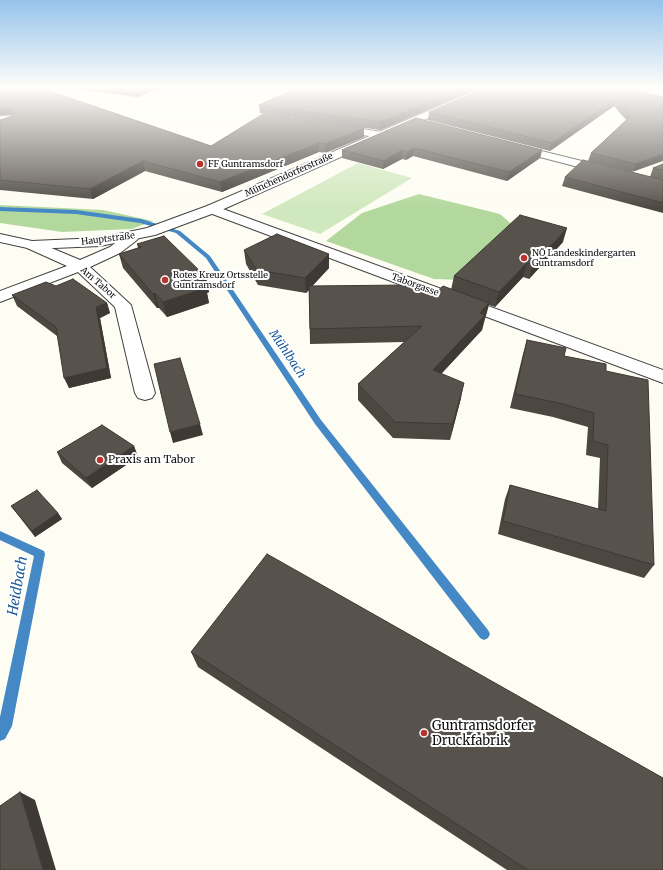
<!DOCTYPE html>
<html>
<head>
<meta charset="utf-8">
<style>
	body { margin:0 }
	canvas { display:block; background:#fefdf3 }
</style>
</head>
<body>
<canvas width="663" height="870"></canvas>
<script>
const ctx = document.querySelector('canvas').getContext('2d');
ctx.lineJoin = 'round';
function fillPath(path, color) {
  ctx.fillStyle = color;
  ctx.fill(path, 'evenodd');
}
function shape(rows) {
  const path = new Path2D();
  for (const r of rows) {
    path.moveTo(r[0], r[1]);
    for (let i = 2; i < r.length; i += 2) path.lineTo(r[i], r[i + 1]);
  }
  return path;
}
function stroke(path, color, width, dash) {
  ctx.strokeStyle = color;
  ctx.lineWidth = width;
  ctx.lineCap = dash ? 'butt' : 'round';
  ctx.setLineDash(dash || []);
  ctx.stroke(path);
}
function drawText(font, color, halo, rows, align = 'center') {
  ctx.font = font + ' Merriweather,serif';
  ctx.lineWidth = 4;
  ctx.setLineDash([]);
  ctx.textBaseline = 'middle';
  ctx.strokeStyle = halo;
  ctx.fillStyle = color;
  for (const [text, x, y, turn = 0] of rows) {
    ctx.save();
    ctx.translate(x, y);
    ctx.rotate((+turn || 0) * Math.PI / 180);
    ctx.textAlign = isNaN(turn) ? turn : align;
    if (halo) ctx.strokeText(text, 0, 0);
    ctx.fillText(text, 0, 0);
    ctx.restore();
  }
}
const green = shape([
	[358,163,412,178,320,234,262,214]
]);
const forest = shape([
	[419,194,500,214,517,229,463,280,434,279,326,241,362,213],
	[0,205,103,210,153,221,132,229,62,232,0,223]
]);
const stream = shape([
	[0,207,76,210,141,219,180,231,210,256,321,420,488,630,490,634,488,638,484,640,480,638,315,424,206,258,176,233,140,223,76,214,0,211,0,207],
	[0,531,44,551,45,554,12,726,5,739,0,741,0,717,34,556,0,540,0,531]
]);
const minor = shape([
	[335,125,382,132,387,135,382,138,331,130,330,128,335,125],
	[513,144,663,181,663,189,509,149,508,147,513,144],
	[212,205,663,370,663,383,207,212,205,209,207,206,212,205],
	[132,233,137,234,139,237,137,240,120,253,90,267,131,305,155,393,152,398,145,400,138,398,135,393,115,307,78,272,0,302,0,291,67,266,27,248,25,245,27,242,32,241,37,242,80,260,110,247,127,234,132,233]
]);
const tertiary = shape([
	[490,87,503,87,502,89,478,96,217,212,155,235,100,246,32,249,0,242,0,234,32,241,100,238,147,228,207,206,472,92,490,87]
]);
const wall = shape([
	[51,87,50,91,211,146,364,128,364,137,325,153,319,152,222,192,145,171,93,199,0,190,0,120,13,115],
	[59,87,164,87,137,97],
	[492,87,663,97,632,172,588,161,591,153,626,120,614,106,550,151,428,120,429,112],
	[472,91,380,130,260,113,259,105],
	[416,118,542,150,540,158,507,181,413,156,406,160,402,159,383,169,342,158,342,150],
	[663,164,663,180,650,177,653,168],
	[565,177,663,180,663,213,562,186],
	[563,242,529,279,523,277,495,307,489,305,482,330,441,374,461,398,450,440,393,438,358,400,358,384,405,342,310,344,309,290,306,293,258,285,246,264,244,250,329,254,329,268,312,286,433,295,451,290,454,276],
	[137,244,206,277,209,292,207,293,209,303,167,317,159,308,157,308,123,268,119,254,138,248],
	[12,295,107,303,110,313,100,318,111,378,69,388,57,336,17,306],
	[527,340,564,356,606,371,654,565,644,578,498,534,505,499,510,485,598,509,600,458,586,455,588,427,553,417,510,408,523,354],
	[134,446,138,457,92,488,62,463,57,452],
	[11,506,58,513,62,519,35,537],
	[191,652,663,870,507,870,198,667]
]);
const shadedWall = shape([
	[47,87,51,87,49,98,46,90],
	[141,87,164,87,137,97,136,89],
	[465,87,484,87,472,91,380,130,380,122],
	[617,98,614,106,550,151,552,143],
	[12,107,15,115,0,116,0,108],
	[364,128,364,137,325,153,325,144],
	[319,143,319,152,222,192,220,182],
	[414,148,413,156,406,160,407,152],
	[402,150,402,159,383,169,384,161],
	[542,150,540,158,507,181,509,172],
	[663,154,663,161,632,172,635,164],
	[143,161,145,171,93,199,90,189],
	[567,228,563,242,529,279,533,264],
	[329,254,329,268,306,293,305,278],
	[527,263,523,277,495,307,499,292],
	[206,277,209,292,207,293,209,303,167,317,163,302,198,280],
	[155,293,159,308,157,308,153,294],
	[107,303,110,313,100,318,111,378,69,388,64,378,96,307],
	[489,303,485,318,484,319,482,330,430,386,433,370,480,313],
	[464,383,461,398,450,440,453,424],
	[200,424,203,435,173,443,170,432],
	[134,446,138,457,92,488,86,478],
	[58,513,62,519,35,537,32,531],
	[20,792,35,800,56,870,43,870]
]);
const building = shape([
	[0,87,47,87,46,90,211,146,263,114,364,128,325,144,319,143,220,182,143,161,90,189,0,180,0,120,14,116,12,107,0,108,0,87],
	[119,87,141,87,136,89,119,87],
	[299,87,465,87,380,122,259,105,299,87],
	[492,87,622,87,663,97,663,154,635,164,591,153,631,116,617,98,552,143,429,112,480,90,492,87],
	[416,118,542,150,509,172,414,148,407,152,402,150,384,161,342,150,416,118],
	[583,160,663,180,663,203,565,177,583,160],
	[663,164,663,170,653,168,663,164],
	[520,215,567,228,533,264,527,263,499,292,454,276,520,215],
	[277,234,329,254,305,278,257,270,244,250,277,234],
	[164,236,206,277,198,280,206,288,163,302,155,293,153,294,119,254,141,247,137,244,164,236],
	[73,279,107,303,96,307,107,368,64,378,56,327,12,295,46,282,56,286,73,279],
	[407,285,433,295,443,286,489,303,480,313,485,315,433,370,464,383,453,424,395,422,358,384,422,326,310,329,309,286,407,285],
	[527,340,566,348,564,356,606,364,606,371,648,380,654,565,503,521,510,485,606,511,608,445,593,441,594,413,559,403,515,394,527,340],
	[180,358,200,424,170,432,154,364,180,358],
	[102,425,134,446,86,478,57,452,102,425],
	[37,490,58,513,32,531,11,506,37,490],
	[267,554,663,778,663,870,528,870,191,652,267,554],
	[20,792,43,870,0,870,0,806,20,792]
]);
const markers = [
	[200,164,4,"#b9332e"],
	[524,258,4,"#b9332e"],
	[165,280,4,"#b9332e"],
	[100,460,4,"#b9332e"],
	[424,733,4,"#b9332e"]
];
const farPoinames = [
	["FF Guntramsdorf",208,164],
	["NÖ Landeskindergarten",532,253],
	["Guntramsdorf",532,263],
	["Rotes Kreuz Ortsstelle",173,275],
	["Guntramsdorf",173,285]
];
const farStreetnames = [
	["Münchendorferstraße",289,175,-24],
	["Hauptstraße",108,239,-7],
	["Am Tabor",98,283,41],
	["Taborgasse",415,285,20]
];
const poiNames = [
	["Praxis am Tabor",108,460]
];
const waterNames = [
	["Mühlbach",287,354,56]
];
const nearPoinames = [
	["Guntramsdorfer",432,726],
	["Druckfabrik",432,741]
];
const nearWaternames = [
	["Heidbach",18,586,-80]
];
fillPath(green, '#d0e8bd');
fillPath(forest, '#b3d89d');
fillPath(stream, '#4588c6');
stroke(minor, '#424242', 2);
stroke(tertiary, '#424242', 2);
fillPath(minor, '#fff');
fillPath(tertiary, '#fff');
fillPath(wall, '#4c4741');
fillPath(shadedWall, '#3e3935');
fillPath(building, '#58524c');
stroke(building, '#3e3935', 1);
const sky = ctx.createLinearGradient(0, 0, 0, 209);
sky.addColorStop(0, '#95c3ec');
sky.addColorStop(0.42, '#fffefa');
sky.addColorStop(1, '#fffefa00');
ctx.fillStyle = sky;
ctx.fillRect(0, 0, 663, 209);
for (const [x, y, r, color] of markers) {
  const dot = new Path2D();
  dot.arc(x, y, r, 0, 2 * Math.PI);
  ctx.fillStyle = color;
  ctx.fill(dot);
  stroke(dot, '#fff', 1.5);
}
drawText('9px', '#0f0f0f', '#fff', farPoinames, 'left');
drawText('9px', '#0f0f0f', '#fff', farStreetnames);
drawText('11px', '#0f0f0f', '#fff', poiNames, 'left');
drawText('italic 12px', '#1e5b9b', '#fff', waterNames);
drawText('13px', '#0f0f0f', '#fff', nearPoinames, 'left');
drawText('italic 14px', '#1e5b9b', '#fff', nearWaternames);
</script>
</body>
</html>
